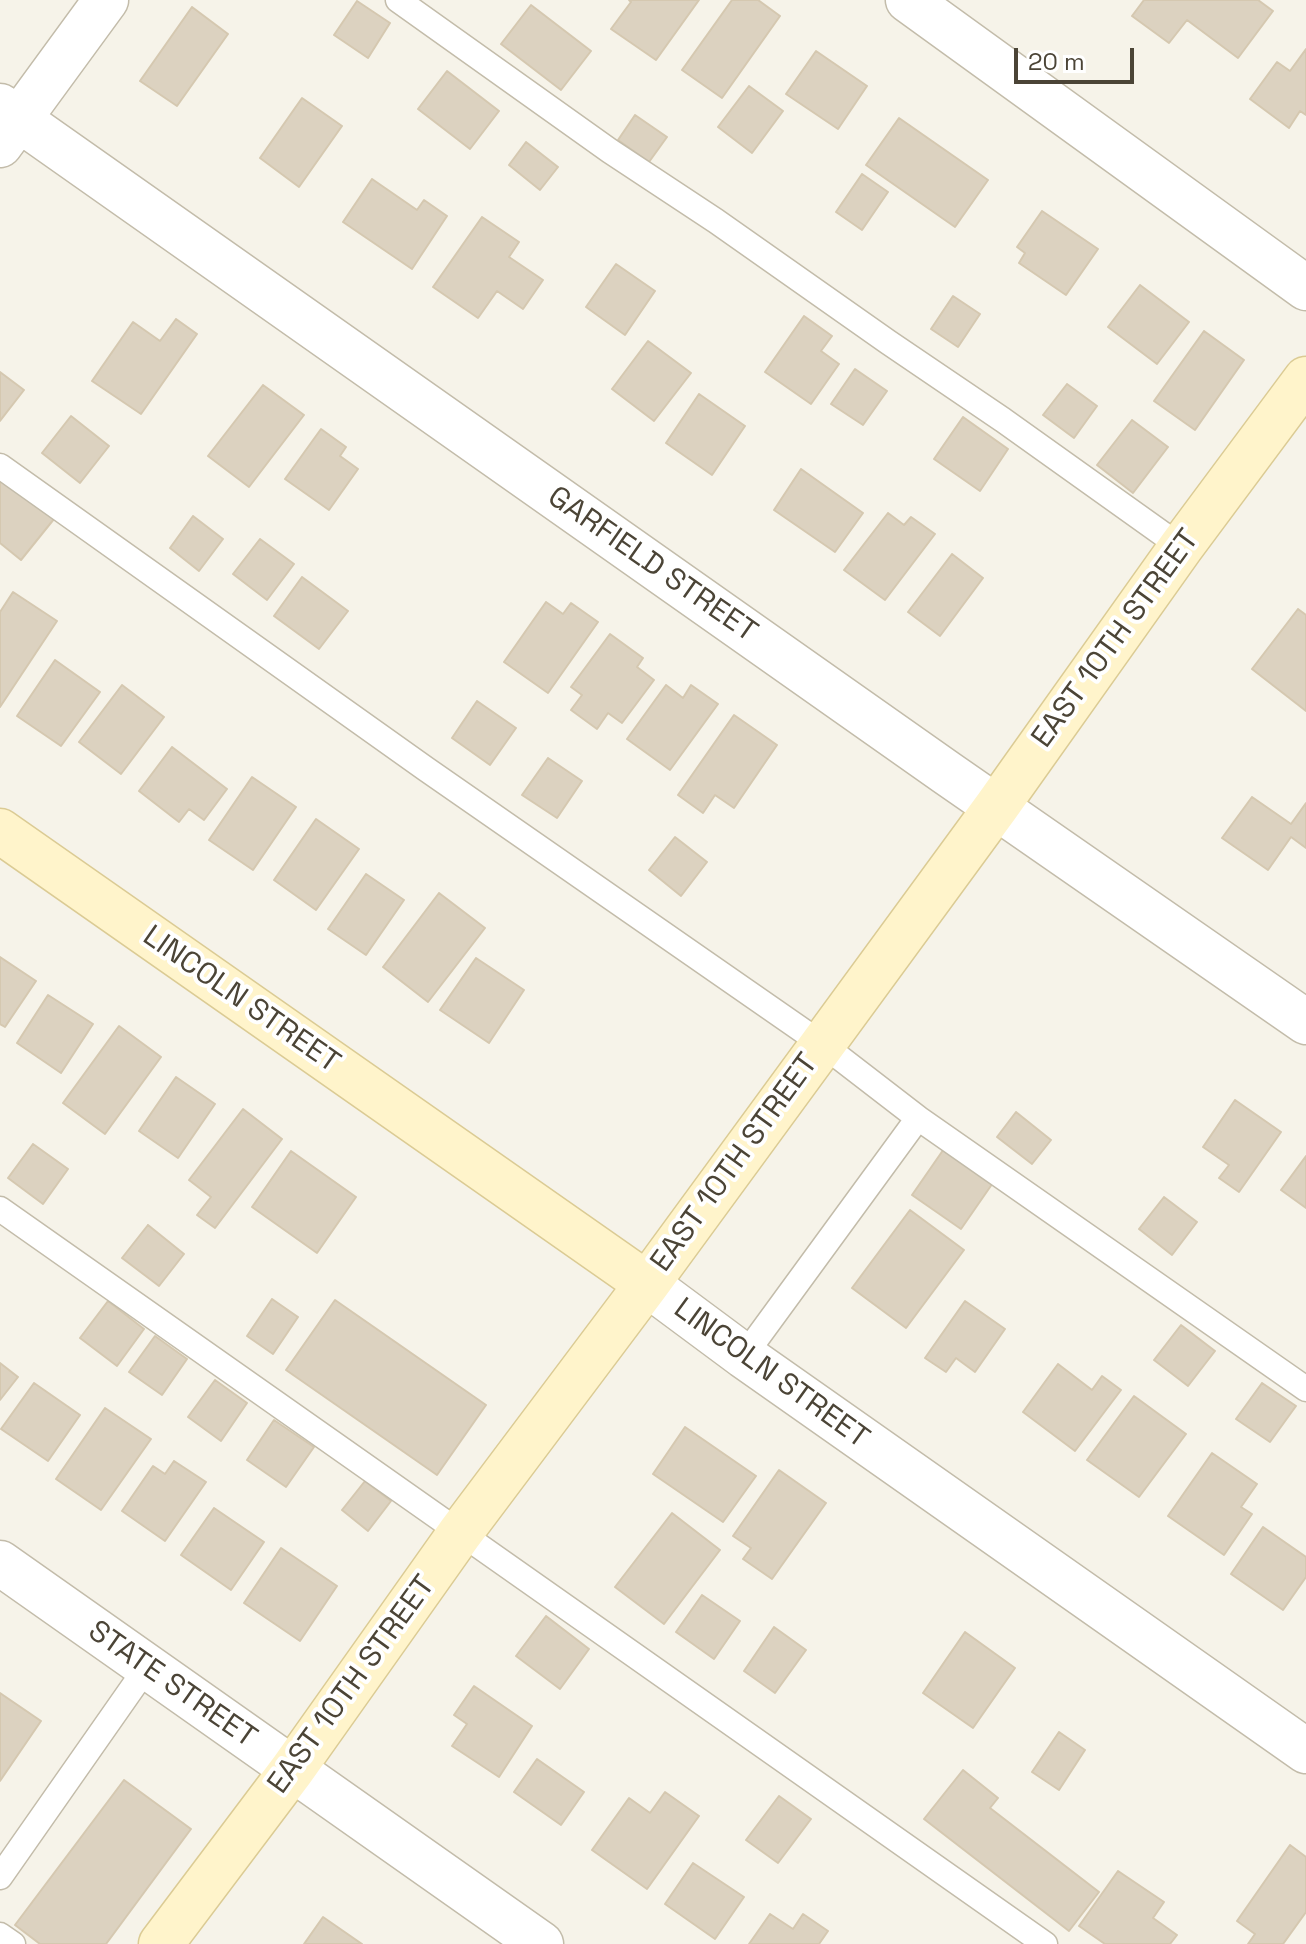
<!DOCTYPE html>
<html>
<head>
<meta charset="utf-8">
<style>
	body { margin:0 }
	#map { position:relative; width:1306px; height:1944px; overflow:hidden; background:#f6f3e9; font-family:"Space Grotesk",sans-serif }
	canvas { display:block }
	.scale { position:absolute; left:1014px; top:48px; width:120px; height:36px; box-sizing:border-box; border:4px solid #4b4436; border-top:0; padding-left:10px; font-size:24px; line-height:28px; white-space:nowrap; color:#4b4436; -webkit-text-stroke:6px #fff; paint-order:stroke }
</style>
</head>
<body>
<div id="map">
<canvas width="1306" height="1944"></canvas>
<div class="scale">20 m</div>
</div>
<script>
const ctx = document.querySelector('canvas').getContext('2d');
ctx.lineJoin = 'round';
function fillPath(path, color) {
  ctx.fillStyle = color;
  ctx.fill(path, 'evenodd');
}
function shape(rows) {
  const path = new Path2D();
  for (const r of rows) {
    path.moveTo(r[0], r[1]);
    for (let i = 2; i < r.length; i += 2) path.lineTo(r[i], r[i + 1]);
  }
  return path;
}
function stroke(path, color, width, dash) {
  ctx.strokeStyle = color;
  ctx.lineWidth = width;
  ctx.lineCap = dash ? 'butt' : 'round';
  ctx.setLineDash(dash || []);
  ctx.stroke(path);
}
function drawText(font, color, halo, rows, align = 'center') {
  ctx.font = font + ' "Space Grotesk",sans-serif';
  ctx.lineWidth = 8;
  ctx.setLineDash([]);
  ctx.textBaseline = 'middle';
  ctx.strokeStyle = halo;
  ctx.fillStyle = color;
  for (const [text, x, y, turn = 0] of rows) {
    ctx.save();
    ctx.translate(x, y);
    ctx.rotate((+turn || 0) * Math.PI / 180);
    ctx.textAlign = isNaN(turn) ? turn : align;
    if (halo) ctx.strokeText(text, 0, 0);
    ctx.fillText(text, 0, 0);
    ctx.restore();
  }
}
const building = shape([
	[629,0,699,0,656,60,611,29,631,2,629,0],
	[732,0,758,0,780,16,722,98,682,70,732,0],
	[1144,0,1258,0,1273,11,1238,58,1187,20,1169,43,1132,16,1144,0],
	[357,1,390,23,368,58,334,35,357,1],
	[531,5,591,51,561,90,501,44,531,5],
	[192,7,228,34,177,106,140,81,192,7],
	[1306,49,1306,115,1300,111,1289,128,1250,99,1277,62,1290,71,1306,49],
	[816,51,867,86,838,129,786,94,816,51],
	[447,71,499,111,470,149,418,109,447,71],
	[749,86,783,111,752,153,718,127,749,86],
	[302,98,342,126,299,187,260,158,302,98],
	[635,115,667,137,649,162,618,140,635,115],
	[899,118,988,180,955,227,866,165,899,118],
	[526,142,558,167,540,190,509,165,526,142],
	[862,174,888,192,862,230,836,212,862,174],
	[372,179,417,210,424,200,447,216,412,269,343,222,372,179],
	[1042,211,1098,249,1066,295,1019,263,1025,253,1017,247,1042,211],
	[482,217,519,242,509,257,543,280,523,309,497,291,478,318,433,287,482,217],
	[616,264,655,291,625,335,586,307,616,264],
	[1140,285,1189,322,1157,364,1108,327,1140,285],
	[953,296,980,314,958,347,931,329,953,296],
	[804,316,832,336,821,351,839,364,811,404,765,372,804,316],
	[176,319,197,334,141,414,92,381,133,322,160,341,176,319],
	[1204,331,1244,360,1195,430,1154,401,1204,331],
	[648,341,691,373,654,421,612,389,648,341],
	[855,369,887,391,863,425,831,404,855,369],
	[0,372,24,390,0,421,0,372],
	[1067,384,1097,406,1074,438,1043,415,1067,384],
	[263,385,304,415,249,487,208,456,263,385],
	[699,394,745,426,712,475,666,443,699,394],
	[71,416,109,446,80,483,42,453,71,416],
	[963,417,1008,449,980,491,934,459,963,417],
	[1132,420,1168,447,1133,493,1097,465,1132,420],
	[321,429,346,447,340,456,358,469,329,510,285,479,321,429],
	[801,469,863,513,835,552,774,510,801,469],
	[0,476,54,519,21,560,0,543,0,476],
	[888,513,904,525,911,517,935,534,885,600,844,570,888,513],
	[193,516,223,539,199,571,170,548,193,516],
	[260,539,294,564,267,600,233,574,260,539],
	[952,554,983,578,940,636,908,612,952,554],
	[302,577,348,611,319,649,274,616,302,577],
	[13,592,57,621,0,707,0,612,13,592],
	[546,602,563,614,571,603,598,622,548,693,504,662,546,602],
	[1298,609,1306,615,1306,711,1252,669,1298,609],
	[610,634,643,658,637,667,654,680,622,723,608,713,597,729,571,710,582,695,571,687,610,634],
	[55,660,100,692,61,746,17,716,55,660],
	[122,685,164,717,121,774,79,742,122,685],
	[666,685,683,698,691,685,718,704,670,770,627,739,666,685],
	[477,701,516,728,490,765,452,738,477,701],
	[734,715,777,745,734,808,715,795,703,813,678,795,734,715],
	[172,747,227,789,204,820,189,809,179,822,139,791,172,747],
	[548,758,582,781,557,818,522,795,548,758],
	[252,777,296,807,253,870,209,840,252,777],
	[1252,797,1291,824,1306,803,1306,848,1291,837,1268,870,1222,838,1252,797],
	[316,819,359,849,316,910,274,880,316,819],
	[675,837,707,862,681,896,649,870,675,837],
	[366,874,404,900,366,955,328,929,366,874],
	[439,893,485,928,428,1002,383,967,439,893],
	[0,957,36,981,5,1027,0,1024,0,957],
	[476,958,524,990,489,1043,440,1010,476,958],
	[48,995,93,1024,61,1073,17,1043,48,995],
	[119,1026,161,1057,105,1134,63,1103,119,1026],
	[176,1077,215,1104,178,1158,139,1131,176,1077],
	[1235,1100,1281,1132,1239,1192,1219,1178,1229,1165,1203,1147,1235,1100],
	[243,1109,282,1139,215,1228,197,1215,211,1197,189,1180,243,1109],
	[1016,1112,1051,1140,1032,1164,997,1137,1016,1112],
	[948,1143,997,1177,961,1229,912,1195,948,1143],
	[33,1144,68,1169,43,1204,8,1178,33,1144],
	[291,1151,356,1197,317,1253,252,1207,291,1151],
	[1306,1156,1306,1208,1281,1190,1306,1156],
	[1164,1197,1197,1222,1172,1255,1139,1229,1164,1197],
	[910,1210,964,1250,906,1328,852,1288,910,1210],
	[148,1225,184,1254,159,1286,122,1258,148,1225],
	[272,1299,298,1317,273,1354,247,1336,272,1299],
	[335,1300,486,1405,437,1475,286,1370,335,1300],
	[108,1301,144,1329,117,1366,80,1338,108,1301],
	[965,1301,1005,1329,975,1372,956,1358,946,1372,925,1358,965,1301],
	[1181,1325,1215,1351,1188,1386,1154,1360,1181,1325],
	[155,1336,187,1359,162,1395,129,1372,155,1336],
	[0,1363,18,1377,0,1400,0,1363],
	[1058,1364,1092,1390,1102,1376,1121,1390,1075,1451,1023,1412,1058,1364],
	[215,1380,247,1403,221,1441,188,1417,215,1380],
	[34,1383,80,1415,48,1461,1,1429,34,1383],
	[1262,1383,1296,1406,1270,1442,1236,1419,1262,1383],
	[1134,1396,1186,1434,1139,1497,1087,1460,1134,1396],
	[105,1408,151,1439,101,1510,56,1479,105,1408],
	[274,1420,314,1447,286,1487,247,1460,274,1420],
	[685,1427,756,1476,723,1522,653,1474,685,1427],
	[1212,1453,1257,1484,1241,1507,1252,1514,1224,1555,1168,1516,1212,1453],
	[174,1461,206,1482,165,1541,122,1511,153,1466,165,1474,174,1461],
	[779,1470,826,1503,772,1579,743,1559,751,1548,733,1536,779,1470],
	[365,1481,391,1501,368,1531,342,1510,365,1481],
	[214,1508,264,1542,231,1590,181,1555,214,1508],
	[672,1513,720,1550,664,1624,615,1587,672,1513],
	[1263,1527,1306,1557,1306,1577,1283,1610,1231,1574,1263,1527],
	[281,1548,337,1586,300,1641,244,1603,281,1548],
	[702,1595,740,1621,714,1659,676,1632,702,1595],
	[546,1616,589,1649,560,1689,516,1656,546,1616],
	[774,1627,806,1650,775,1693,744,1671,774,1627],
	[965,1632,1015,1668,973,1728,923,1693,965,1632],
	[474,1686,532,1726,499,1777,452,1746,467,1724,454,1715,474,1686],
	[0,1693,41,1721,0,1781,0,1693],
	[1059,1732,1085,1750,1059,1790,1032,1772,1059,1732],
	[537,1759,584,1792,561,1825,514,1792,537,1759],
	[963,1770,998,1798,990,1808,1099,1892,1069,1931,924,1819,963,1770],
	[124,1780,191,1829,106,1944,40,1944,15,1925,124,1780],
	[665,1792,699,1816,647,1889,592,1850,629,1798,650,1813,665,1792],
	[779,1796,811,1819,778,1863,746,1840,779,1796],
	[1290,1845,1306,1857,1306,1912,1283,1944,1248,1944,1255,1934,1237,1921,1290,1845],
	[693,1863,744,1897,715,1939,665,1904,693,1863],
	[1118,1871,1164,1902,1153,1918,1177,1935,1170,1944,1105,1944,1079,1926,1118,1871],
	[770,1914,793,1929,803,1914,828,1931,819,1944,749,1944,770,1914],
	[323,1917,362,1944,304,1944,323,1917]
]);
const lane = shape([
	[398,0,610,151,716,221,888,342,1003,420,1181,547],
	[0,466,426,769,822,1044,918,1118,744,1356],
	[918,1118,1306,1389],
	[0,1209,1045,1944],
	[0,1877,147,1667],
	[0,1935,13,1944]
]);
const street = shape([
	[908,0,1306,288],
	[0,106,947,773,1306,1022],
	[0,145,106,0],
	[647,1284,744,1356,1306,1751],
	[0,1563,541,1944]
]);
const secondary = shape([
	[0,831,647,1284],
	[161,1944,292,1770,460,1533,647,1284,997,806,1181,547,1306,379]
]);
const streetNames = [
	["GARFIELD STREET",652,565,35],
	["EAST 10TH STREET",1116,639,-54],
	["LINCOLN STREET",241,1000,35],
	["EAST 10TH STREET",735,1163,-54],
	["LINCOLN STREET",771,1374,36],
	["STATE STREET",172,1685,35],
	["EAST 10TH STREET",352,1685,-54]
];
fillPath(building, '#dcd2c0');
stroke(building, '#d5c8b0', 2);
stroke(lane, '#c3bcaa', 27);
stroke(street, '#c3bcaa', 47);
stroke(secondary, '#dbcb94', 47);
stroke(lane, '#fff', 24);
stroke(street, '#fff', 44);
stroke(secondary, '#fff4cb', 44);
drawText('30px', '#4b4436', '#fff', streetNames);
</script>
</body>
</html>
